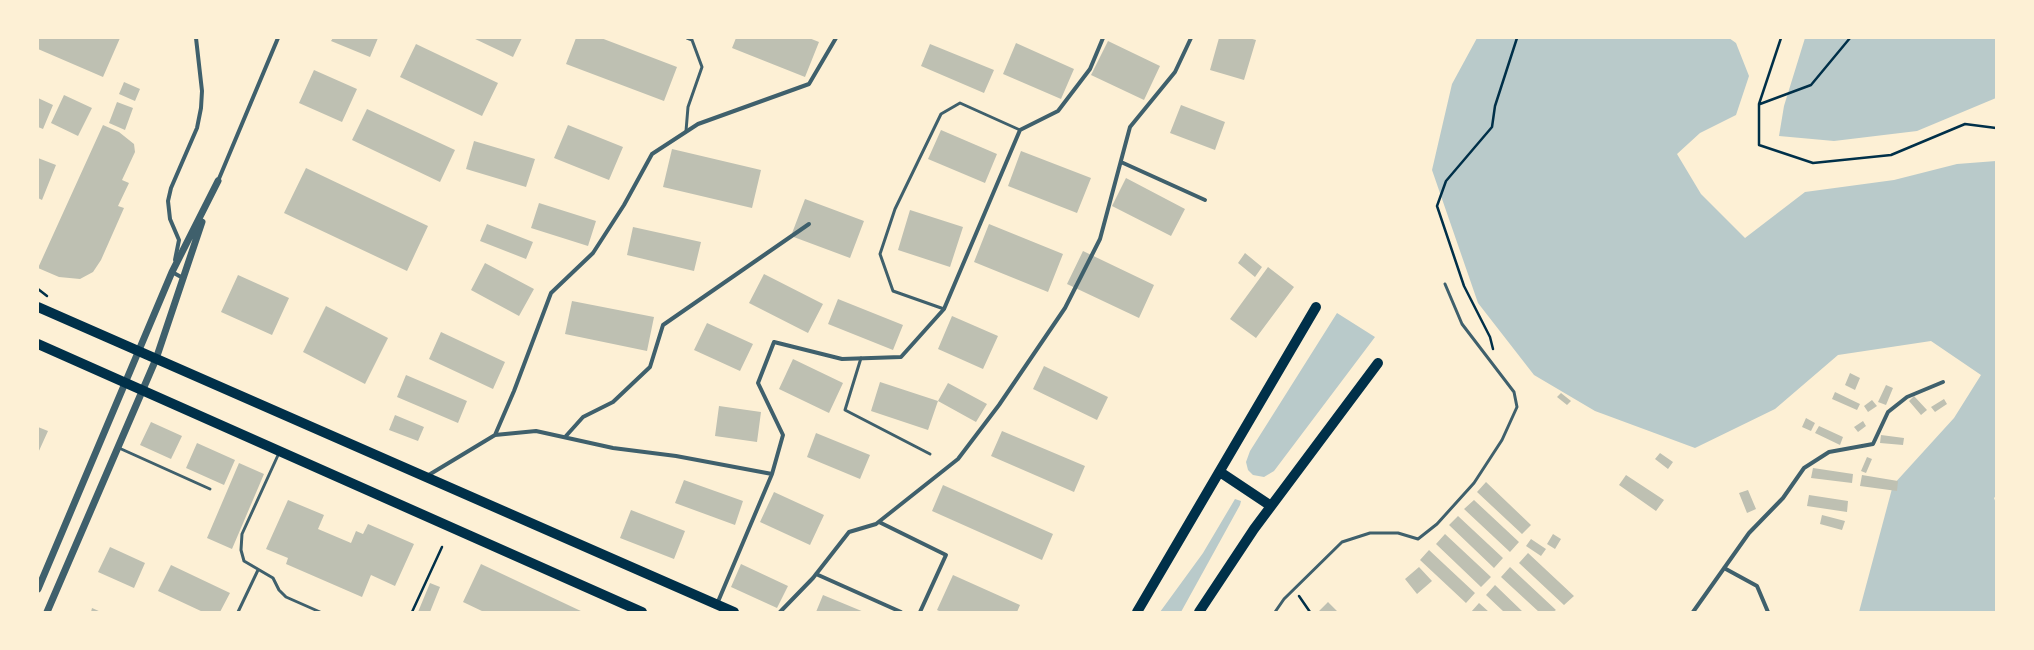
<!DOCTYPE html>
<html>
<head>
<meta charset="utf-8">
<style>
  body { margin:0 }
  #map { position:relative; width:2034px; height:650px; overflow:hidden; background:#fdf0d5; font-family:Rubik,sans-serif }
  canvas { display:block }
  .frame { position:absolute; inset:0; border:39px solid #fdf0d5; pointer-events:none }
</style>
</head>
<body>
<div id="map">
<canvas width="2034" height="650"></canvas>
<div class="frame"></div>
</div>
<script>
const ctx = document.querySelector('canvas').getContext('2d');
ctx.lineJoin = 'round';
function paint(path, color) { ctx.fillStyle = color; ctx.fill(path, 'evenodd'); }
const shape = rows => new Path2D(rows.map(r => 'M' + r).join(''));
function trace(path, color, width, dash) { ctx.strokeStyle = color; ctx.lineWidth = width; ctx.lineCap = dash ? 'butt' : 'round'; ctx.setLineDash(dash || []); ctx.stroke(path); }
paint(shape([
  [1477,38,1729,38,1736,43,1749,76,1736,115,1700,133,1677,154,1701,194,1745,238,1805,192,1894,180,1957,164,1996,161,1996,496,1994,498,1996,503,1996,612,1859,612,1893,485,1954,418,1981,375,1931,341,1838,355,1775,409,1695,448,1595,411,1534,375,1478,303,1432,170,1452,84],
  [1805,38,1996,38,1996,98,1917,131,1834,141,1779,136,1784,106],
  [1337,313,1375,337,1274,471,1264,477,1253,475,1248,470,1246,462,1250,451],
  [1235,499,1241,501,1240,505,1181,612,1160,612,1203,553]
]), '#b9caca');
paint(shape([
  [38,38,120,38,103,77,38,49],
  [333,38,378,38,370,57,331,41],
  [473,38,522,38,513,57],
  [576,38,601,38,677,67,664,101,566,64],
  [736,38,809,38,819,42,805,77,732,48],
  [1219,38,1249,38,1256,40,1244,80,1210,70],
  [1108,41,1160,66,1144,100,1091,75],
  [1016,43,1074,69,1061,99,1003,74],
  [416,44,498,83,482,116,400,77],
  [930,44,994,70,984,93,921,66],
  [314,70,357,89,342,122,299,103],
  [124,82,140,89,135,101,119,94],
  [64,95,92,108,78,136,51,123],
  [38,98,53,105,43,129,38,127],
  [117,102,133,108,125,130,109,123],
  [1181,105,1225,122,1215,150,1170,133],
  [367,109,455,150,440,182,352,140],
  [103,125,119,132,134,144,135,152,122,180,129,183,118,206,124,208,101,260,93,272,80,279,59,277,38,268],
  [568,125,623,147,609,180,554,158],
  [941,130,997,154,985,183,928,159],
  [474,141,535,159,526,187,466,169],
  [672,149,761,170,752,208,663,187],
  [1021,151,1091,178,1077,213,1008,186],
  [38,158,56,165,42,200,38,198],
  [306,168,428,226,407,271,284,213],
  [1126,178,1185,209,1171,236,1112,206],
  [805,199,864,221,850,258,791,236],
  [539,203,596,221,588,246,531,228],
  [910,210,963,227,950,267,898,250],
  [487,224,533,242,526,259,480,241],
  [989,224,1063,254,1048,292,974,262],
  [633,227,701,242,694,271,627,255],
  [1083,251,1154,285,1139,318,1067,284],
  [1245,253,1262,267,1255,277,1238,263],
  [485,263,534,289,519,316,471,290],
  [1268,267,1294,287,1256,338,1230,319],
  [764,274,823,304,808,333,749,303],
  [238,275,289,298,272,335,221,312],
  [838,299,903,325,893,350,828,324],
  [572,301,654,317,647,351,565,334],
  [326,306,388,338,365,384,303,352],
  [952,316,998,336,983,369,938,349],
  [707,323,753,344,740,371,694,350],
  [441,332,505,362,493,389,429,359],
  [793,359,843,383,829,413,779,389],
  [1044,366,1108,397,1097,420,1033,389],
  [1850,373,1860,378,1855,390,1845,385],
  [406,375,467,401,458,423,397,397],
  [880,382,938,401,928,430,871,411],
  [948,383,987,404,976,422,938,401],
  [1886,385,1893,388,1886,405,1878,402],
  [1835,392,1860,404,1857,410,1832,399],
  [1561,393,1571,401,1567,405,1557,397],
  [1914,396,1927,410,1921,415,1909,401],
  [1944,399,1947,404,1935,412,1931,407],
  [1872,400,1877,406,1868,412,1864,406],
  [719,406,761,412,757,442,715,436],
  [395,415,424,427,418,441,389,430],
  [1806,418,1815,423,1811,431,1802,427],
  [1863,421,1866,426,1858,432,1854,427],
  [151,422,182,436,171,459,140,445],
  [1819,426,1843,437,1840,445,1815,433],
  [38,427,48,431,38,453],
  [1002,431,1085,466,1074,492,991,456],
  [816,433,870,455,860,479,807,457],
  [1881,435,1904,438,1903,445,1880,443],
  [197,443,235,460,224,485,186,468],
  [1660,453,1673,462,1668,469,1655,459],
  [1867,457,1872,459,1866,473,1861,471],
  [239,463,264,474,232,549,207,538],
  [1813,468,1853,474,1852,483,1811,478],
  [1626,475,1664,500,1656,511,1619,485],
  [1862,475,1898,481,1897,491,1860,486],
  [684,480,743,501,735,525,675,503],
  [1486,482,1531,525,1522,534,1477,492],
  [943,485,1053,534,1042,560,932,511],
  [1748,490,1756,509,1747,513,1739,493],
  [774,492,824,515,810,545,760,522],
  [1809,495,1848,501,1847,512,1807,506],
  [288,500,324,515,318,529,351,543,356,531,363,534,368,524,414,544,395,586,371,575,362,597,286,564,288,558,266,549],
  [1474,500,1519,542,1510,552,1464,509],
  [631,510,685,531,674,559,620,538],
  [1822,515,1845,521,1842,530,1820,524],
  [1458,516,1503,558,1494,568,1449,525],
  [1445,534,1491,577,1481,587,1436,544],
  [1553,534,1561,539,1555,549,1547,544],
  [1531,539,1546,549,1541,556,1526,546],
  [110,547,145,563,134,588,98,572],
  [1429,550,1475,593,1466,603,1420,560],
  [1528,553,1574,596,1564,605,1519,563],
  [481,564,583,612,484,612,463,602],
  [741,564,788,586,777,608,731,587],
  [171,565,230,593,220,612,203,612,158,591],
  [1419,567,1432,581,1417,594,1405,579],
  [1510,567,1556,610,1553,612,1539,612,1501,577],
  [953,575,1020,605,1017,612,941,612,937,610],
  [430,583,440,587,430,612,418,612],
  [1495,585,1523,612,1504,612,1486,595],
  [823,595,864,612,816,612],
  [1328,602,1338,612,1318,612],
  [1479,603,1489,612,1471,612],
  [92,608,101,612,91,612]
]), '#bec0b2');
trace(shape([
  [1781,38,1759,104,1759,145,1813,163,1891,155,1965,124,1996,128],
  [1760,104,1811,85,1850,38],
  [38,289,47,296],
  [1493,349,1490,337,1464,286,1437,206,1446,181,1492,127,1495,106,1517,38],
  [1299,596,1310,612],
  [412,612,442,547]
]), '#003049', 2.5);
trace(shape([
  [686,131,688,107,702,67,692,40,687,38],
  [944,309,893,291,880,254,895,209,941,114,960,103,1020,130],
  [861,358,845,410,930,454],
  [119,448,210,489],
  [279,453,242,534,241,550,244,561,273,578,279,590,286,597,320,612],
  [238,612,258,570],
  [1275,612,1284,599,1342,542,1370,533,1398,533,1418,539,1437,524,1474,483,1502,440,1517,407,1514,392,1462,324,1445,284]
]), '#3f606c', 3);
trace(shape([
  [1121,162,1205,200],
  [218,181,278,38],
  [175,260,179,240,170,219,168,201,171,188,197,128,201,108,202,91,196,38],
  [172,271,172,272,183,278],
  [495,435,514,391,551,293,593,253,624,205,652,154,698,124,809,84,836,38],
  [566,436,583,417,613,402,650,367,663,325,809,224],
  [427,476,495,435,536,431,613,448,676,456,772,474],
  [879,522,946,555,920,612],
  [1724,568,1757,586,1768,612],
  [816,574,901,612],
  [717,604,772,474,783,435,758,383,774,342,842,359,901,357,944,309,1020,130,1058,111,1090,69,1103,38],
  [780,612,813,578,849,532,876,524,958,459,999,405,1065,308,1100,239,1130,127,1175,72,1191,38],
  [1693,612,1749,533,1783,498,1804,468,1829,452,1873,444,1888,412,1907,397,1943,382]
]), '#3f606c', 4);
trace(shape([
  [38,589,172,272,218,181],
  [47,612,156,359,202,222]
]), '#3f606c', 7);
trace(shape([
  [38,307,734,612],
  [38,344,642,612],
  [1220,472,1271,506],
  [1137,612,1316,307],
  [1199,612,1254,529,1378,363]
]), '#003049', 10);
</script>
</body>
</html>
